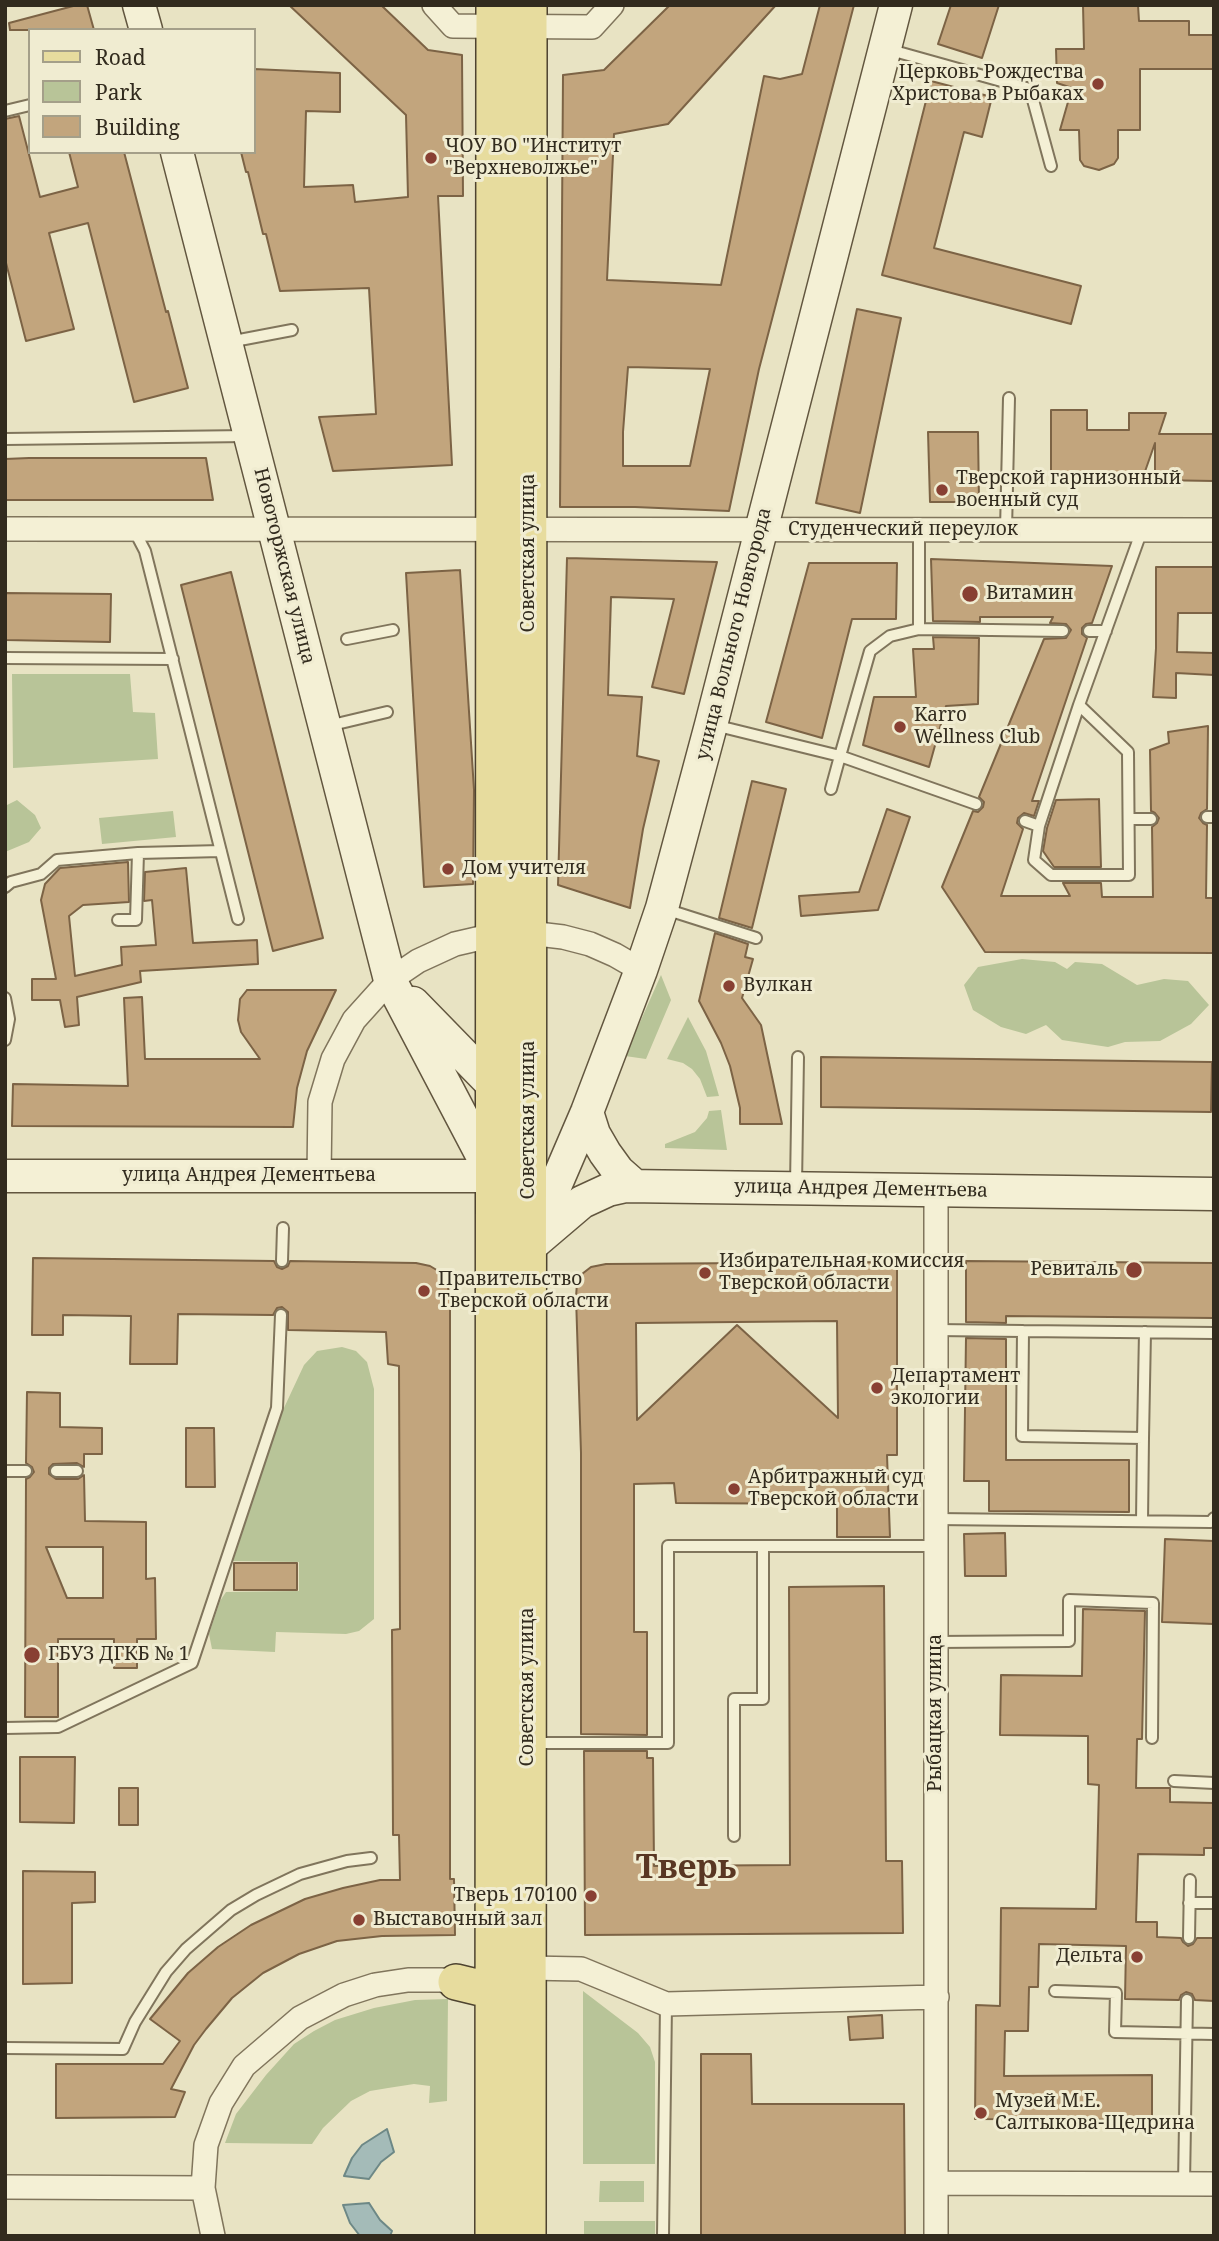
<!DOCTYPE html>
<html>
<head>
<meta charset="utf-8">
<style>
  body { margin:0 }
  #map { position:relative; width:1219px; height:2241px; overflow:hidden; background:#e8e3c3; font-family:"Noto Serif",serif }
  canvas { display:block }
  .frame { position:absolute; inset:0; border:7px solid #322b1e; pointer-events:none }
  .legend { position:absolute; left:28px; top:28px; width:228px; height:126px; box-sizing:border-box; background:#f0ecd1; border:2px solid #a49f89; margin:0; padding:9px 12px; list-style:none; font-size:21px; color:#322b1e }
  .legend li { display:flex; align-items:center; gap:14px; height:35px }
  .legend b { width:35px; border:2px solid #a49f89 }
</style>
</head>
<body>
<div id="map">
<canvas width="1219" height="2241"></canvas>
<div class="frame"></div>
<ul class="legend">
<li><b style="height:9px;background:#e7dc9e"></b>Road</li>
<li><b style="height:19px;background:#b8c498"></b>Park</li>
<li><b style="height:19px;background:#c2a57d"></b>Building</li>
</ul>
</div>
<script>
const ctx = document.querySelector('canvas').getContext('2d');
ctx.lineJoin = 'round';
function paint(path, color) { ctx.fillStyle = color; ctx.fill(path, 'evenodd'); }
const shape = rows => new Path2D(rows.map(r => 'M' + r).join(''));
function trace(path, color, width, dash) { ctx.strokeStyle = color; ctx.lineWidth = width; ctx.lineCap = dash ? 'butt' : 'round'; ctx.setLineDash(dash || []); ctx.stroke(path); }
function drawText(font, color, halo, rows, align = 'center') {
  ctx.font = font + ' "Noto Serif",serif'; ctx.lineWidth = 6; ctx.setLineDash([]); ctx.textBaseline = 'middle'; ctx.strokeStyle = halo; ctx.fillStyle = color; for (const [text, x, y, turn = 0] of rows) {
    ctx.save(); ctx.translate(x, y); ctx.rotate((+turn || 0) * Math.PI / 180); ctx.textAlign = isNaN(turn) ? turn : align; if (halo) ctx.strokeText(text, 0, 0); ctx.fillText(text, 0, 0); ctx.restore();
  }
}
paint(shape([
  [12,674,130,674,133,712,155,713,158,759,13,768],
  [17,800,35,815,41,828,29,842,5,852,5,806],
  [173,811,176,837,102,844,99,818],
  [1022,959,1055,962,1067,969,1075,962,1102,964,1137,985,1164,979,1188,981,1209,1005,1191,1024,1160,1041,1125,1042,1108,1047,1062,1040,1046,1025,1026,1034,1001,1027,973,1010,964,985,978,967],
  [661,975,671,1000,646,1059,625,1056],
  [688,1017,706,1051,719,1096,707,1097,700,1079,692,1069,683,1063,667,1059],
  [721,1110,727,1150,665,1148,665,1144,695,1132,707,1118,709,1111],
  [342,1347,356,1351,367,1362,374,1389,374,1619,359,1631,346,1634,276,1632,275,1652,212,1649,209,1634,220,1601,226,1592,299,1591,299,1562,233,1561,283,1410,304,1365,317,1351],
  [583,1991,638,2033,650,2047,655,2062,655,2164,583,2164],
  [448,1999,447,2101,429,2103,430,2086,414,2084,388,2088,370,2091,351,2101,323,2128,312,2144,225,2143,236,2114,266,2075,294,2044,314,2031,335,2020,374,2008,415,2000],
  [600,2181,644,2181,644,2202,599,2202],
  [584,2221,655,2221,655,2236,584,2236]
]), '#b8c498');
const water = shape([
  [387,2129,394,2152,381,2162,369,2179,344,2176,352,2158,362,2145,387,2129],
  [369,2203,380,2220,392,2231,390,2236,360,2236,350,2223,343,2205,369,2203]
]);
paint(water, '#a4bbb8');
trace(water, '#6d8886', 2);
const building = shape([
  [77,5,87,5,94,30,10,30,9,23,77,5],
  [289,5,381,5,428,50,462,55,463,196,438,196,452,465,333,471,319,417,376,414,369,288,280,291,266,234,263,234,248,172,246,172,241,152,254,152,254,69,340,73,340,112,306,111,304,187,353,185,355,202,408,197,406,115,289,5],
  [670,5,776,5,668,124,614,134,607,280,721,285,764,76,780,79,802,74,820,5,854,5,759,369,729,511,635,507,560,507,563,75,604,70,670,5],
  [628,367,710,369,690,466,623,466,623,432,628,367],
  [951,5,999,5,982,58,938,44,951,5],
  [1083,5,1138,5,1139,21,1189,21,1189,35,1214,35,1214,69,1140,69,1140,130,1118,130,1118,158,1114,164,1099,170,1084,166,1080,160,1079,130,1060,130,1072,88,1057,83,1056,49,1084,49,1083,5],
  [931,81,992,97,982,137,964,132,934,248,1081,286,1071,324,882,275,931,81],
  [19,116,40,197,78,187,69,152,124,152,166,312,168,311,188,388,134,402,88,223,49,233,74,329,26,341,5,259,5,119,19,116],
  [857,309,901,318,860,513,816,503,857,309],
  [1051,410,1087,410,1087,430,1129,430,1129,413,1166,413,1159,434,1214,434,1214,481,1155,480,1155,443,1142,480,1051,479,1051,410],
  [928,432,978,432,979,502,930,502,928,432],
  [29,458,206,458,213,500,5,500,5,459,29,458],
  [567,558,717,562,684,694,652,687,674,599,611,597,608,695,642,697,637,756,659,761,643,829,630,908,558,885,567,558],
  [931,559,1112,566,1092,623,1086,624,1082,628,1082,634,1087,638,1032,801,1039,801,1034,816,1024,813,1018,818,1017,823,1023,829,1001,896,1070,896,1063,883,1101,883,1102,897,1153,897,1152,827,1157,823,1159,818,1155,813,1151,811,1150,750,1169,743,1168,732,1208,726,1207,809,1201,813,1199,818,1203,823,1207,825,1206,898,1214,898,1214,953,985,952,942,887,973,811,978,812,983,807,984,802,979,797,1044,639,1066,638,1071,630,1066,624,1050,623,1053,617,980,617,980,622,933,621,931,559],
  [809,563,897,563,896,619,852,619,822,738,766,722,809,563],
  [1156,567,1214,567,1214,613,1178,613,1177,652,1214,653,1214,675,1176,673,1176,698,1153,697,1156,648,1156,567],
  [460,570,474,790,473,884,424,887,406,573,460,570],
  [231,572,323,938,273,951,181,585,231,572],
  [5,593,111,594,110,642,5,640,5,593],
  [933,637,979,638,978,704,946,706,929,767,863,745,874,697,916,697,913,649,934,649,933,637],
  [752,781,786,789,752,928,719,918,752,781],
  [1099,799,1101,867,1054,867,1043,851,1047,828,1056,800,1099,799],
  [887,809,910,817,878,910,801,916,799,896,859,892,887,809],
  [128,862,129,902,83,905,69,916,75,976,122,965,121,947,156,945,152,900,144,901,145,872,186,868,193,943,257,940,258,964,140,971,141,982,77,997,79,1025,65,1027,60,1000,32,1000,32,979,56,979,41,900,45,884,60,868,128,862],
  [715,933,748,944,745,957,753,959,742,998,761,1025,782,1124,740,1124,740,1108,730,1066,721,1043,699,1001,715,933],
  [247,990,336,990,307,1051,297,1088,293,1127,12,1126,13,1084,128,1086,124,998,142,997,145,1059,260,1059,241,1032,238,1020,240,999,247,990],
  [821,1057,1212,1062,1211,1112,821,1107,821,1057],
  [33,1258,274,1261,277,1267,282,1269,288,1266,290,1261,416,1263,430,1266,440,1272,447,1283,450,1297,450,1879,454,1879,455,1935,382,1936,337,1941,299,1954,263,1973,232,1998,206,2029,194,2045,171,2089,185,2092,175,2117,56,2118,56,2064,163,2064,180,2041,150,2019,188,1973,218,1947,251,1925,305,1899,343,1888,380,1880,400,1880,399,1835,393,1835,392,1630,400,1629,399,1366,388,1364,386,1332,288,1330,288,1312,282,1307,277,1308,273,1315,178,1314,177,1364,130,1364,131,1316,63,1315,63,1335,32,1335,33,1258],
  [966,1261,1214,1263,1214,1318,1006,1316,1006,1323,966,1322,966,1261],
  [897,1262,897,1455,887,1455,890,1537,837,1537,837,1504,676,1503,674,1483,634,1484,634,1632,647,1632,647,1735,581,1734,581,1453,576,1297,577,1283,582,1274,591,1267,606,1264,897,1262],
  [837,1321,838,1418,737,1325,637,1420,636,1323,837,1321],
  [966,1338,1006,1339,1006,1460,1129,1460,1129,1512,989,1511,989,1481,964,1481,966,1338],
  [27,1392,60,1393,60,1427,102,1428,102,1454,84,1454,84,1467,77,1463,53,1464,49,1468,49,1474,56,1479,78,1479,84,1475,85,1521,146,1522,146,1579,155,1578,156,1639,137,1639,137,1668,114,1668,114,1639,58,1639,58,1717,25,1717,26,1479,30,1477,34,1472,32,1467,26,1463,27,1392],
  [46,1547,103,1547,103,1598,67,1598,46,1547],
  [186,1428,214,1428,215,1487,186,1487,186,1428],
  [1005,1533,1006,1576,965,1576,964,1534,1005,1533],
  [1165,1539,1214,1541,1214,1624,1162,1622,1165,1539],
  [234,1563,297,1563,297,1590,234,1590,234,1563],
  [884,1586,886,1861,902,1861,903,1933,585,1935,584,1751,647,1751,647,1758,653,1758,654,1866,790,1865,789,1587,884,1586],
  [1083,1609,1145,1611,1142,1739,1137,1739,1136,1788,1170,1788,1170,1802,1214,1803,1214,1848,1204,1848,1204,1855,1138,1854,1136,1922,1157,1922,1157,1937,1181,1938,1183,1942,1188,1946,1193,1944,1197,1938,1214,1938,1214,2001,1195,2000,1192,1994,1186,1992,1181,1995,1179,2000,1125,1999,1126,1946,1039,1944,1038,1987,1029,1987,1028,2031,1005,2031,1004,2076,1152,2075,1152,2120,975,2119,976,2005,1000,2006,1001,1908,1096,1909,1099,1785,1088,1784,1088,1736,1000,1735,1001,1675,1082,1676,1083,1609],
  [20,1757,75,1757,74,1823,20,1822,20,1757],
  [119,1788,138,1788,138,1825,119,1825,119,1788],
  [23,1871,95,1872,95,1902,72,1903,72,1983,23,1984,23,1871],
  [882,2015,883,2038,850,2040,848,2017,882,2015],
  [701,2054,751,2054,752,2104,904,2104,905,2236,701,2236,701,2054]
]);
paint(building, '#c2a57d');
trace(building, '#7c6345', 2);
const lane = shape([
  [887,49,1030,89,1051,166],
  [5,111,30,105],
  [229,342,292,330],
  [5,439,248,436],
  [134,530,145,551,238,919],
  [1006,530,1009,398],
  [919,629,1063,631],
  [1089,631,1106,631],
  [347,639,393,630],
  [5,658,173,659],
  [1079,705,1142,530],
  [714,725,840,756,870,651,890,636,919,629,919,530],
  [328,726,387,712],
  [831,789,840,756,976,804],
  [1207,817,1214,817],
  [1129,819,1151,819],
  [1025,821,1039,826,1034,860,1051,875,1129,875,1128,752,1079,705,1039,826],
  [138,853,221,851],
  [5,887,11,882,41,874,57,860,138,853,136,920,118,920],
  [665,909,756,938],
  [5,998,9,1019,5,1040],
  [796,1185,798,1057],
  [282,1261,283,1228],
  [936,1330,1023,1331,1022,1436,1143,1438,1142,1521],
  [1023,1331,1214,1333],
  [1143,1438,1145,1332],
  [5,1471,26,1471],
  [56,1471,77,1471],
  [936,1519,1211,1522,1214,1518],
  [936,1642,1069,1641,1069,1600,1153,1603,1152,1738],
  [5,1728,58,1727,192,1663,277,1408,281,1315],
  [534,1743,668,1743,668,1546,936,1546],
  [1174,1781,1214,1783],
  [734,1836,734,1699,763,1699,763,1546],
  [1189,1903,1214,1903],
  [1189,1938,1190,1880],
  [1055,1991,1116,1993,1115,2032,1214,2034],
  [5,2048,123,2049,135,2022,166,1972,186,1949,231,1910,256,1895,300,1874,347,1861,371,1858],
  [1184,2184,1187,2000],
  [663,2236,666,2004]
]);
const street = shape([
  [434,5,453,26,592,27,612,5],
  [5,529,1214,530],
  [529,933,563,937,590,944,615,955,641,970],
  [319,1176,320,1102,333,1059,354,1020,390,980,418,961,455,944,494,935],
  [936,1190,936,2236],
  [528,1968,581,1969,666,2004,937,1997],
  [936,2183,1214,2184],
  [5,2187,203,2188],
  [213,2236,203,2188,206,2145,221,2103,244,2066,300,2018,344,1995,375,1985,408,1980,441,1980,456,1982]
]);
const secondary = shape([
  [139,5,146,30],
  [413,1003,493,1085,502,1098],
  [587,1112,594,1134,605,1153,618,1171,635,1186],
  [5,1176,493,1176,390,980,177,152],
  [535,1242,582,1202,608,1190,626,1186,1214,1194],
  [529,1247,587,1112,641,970,662,908,711,725,896,5]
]);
const primary = shape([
  [456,1982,493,1991,505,2008],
  [493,2236,494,5],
  [528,2236,529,5]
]);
trace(lane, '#80755c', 14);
trace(street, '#80755c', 26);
trace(secondary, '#62563f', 35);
trace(primary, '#4e4330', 38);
trace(lane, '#f4f0d5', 10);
trace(street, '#f4f0d5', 23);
trace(secondary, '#f4f0d5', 32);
trace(primary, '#e7dc9e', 35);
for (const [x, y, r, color] of [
  [1098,84,7,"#884033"],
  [431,158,7,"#884033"],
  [942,490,7,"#884033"],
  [970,594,9,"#884033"],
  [900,727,7,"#884033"],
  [448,869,7,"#884033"],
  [729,986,7,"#884033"],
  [1134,1270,9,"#884033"],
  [705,1273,7,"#884033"],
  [424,1291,7,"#884033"],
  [877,1388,7,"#884033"],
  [734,1489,7,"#884033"],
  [32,1655,9,"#884033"],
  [591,1896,7,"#884033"],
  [359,1920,7,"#884033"],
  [1137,1957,7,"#884033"],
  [981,2113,7,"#884033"]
]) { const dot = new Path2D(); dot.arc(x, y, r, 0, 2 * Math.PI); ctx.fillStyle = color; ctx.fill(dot); trace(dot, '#f0ecd1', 2.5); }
drawText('19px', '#322b1e', '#f0ecd1', [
  ["Церковь Рождества",1084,73,"right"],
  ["Христова в Рыбаках",1084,95,"right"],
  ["ЧОУ ВО \"Институт",445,147],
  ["\"Верхневолжье\"",445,169],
  ["Тверской гарнизонный",956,479],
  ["военный суд",956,501],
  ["Витамин",986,594],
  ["Karro",914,716],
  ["Wellness Club",914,738],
  ["Дом учителя",462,869],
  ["Вулкан",743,986],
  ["Избирательная комиcсия",719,1262],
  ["Тверской области",719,1284],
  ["Ревиталь",1118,1270,"right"],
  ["Правительство",438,1280],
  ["Тверской области",438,1302],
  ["Департамент",891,1377],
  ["экологии",891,1399],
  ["Арбитражный суд",748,1478],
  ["Тверской области",748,1500],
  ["ГБУЗ ДГКБ № 1",48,1655],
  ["Тверь 170100",577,1896,"right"],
  ["Выставочный зал",373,1920],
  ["Дельта",1123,1957,"right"],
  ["Музей М.Е.",995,2102],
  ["Салтыкова-Щедрина",995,2124]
], 'left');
drawText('19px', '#322b1e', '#f0ecd1', [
  ["Студенческий переулок",903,530],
  ["Советская улица",529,553,-90],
  ["Новоторжская улица",284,566,76],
  ["улица Вольного Новгорода",734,634,-76],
  ["Советская улица",529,1120,-90],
  ["улица Андрея Дементьева",249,1176],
  ["улица Андрея Дементьева",861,1189,1],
  ["Советская улица",528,1687,-90],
  ["Рыбацкая улица",936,1713,-90]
]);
drawText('bold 33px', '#593723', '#f0ecd1', [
  ["Тверь",686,1869]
]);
</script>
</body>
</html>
